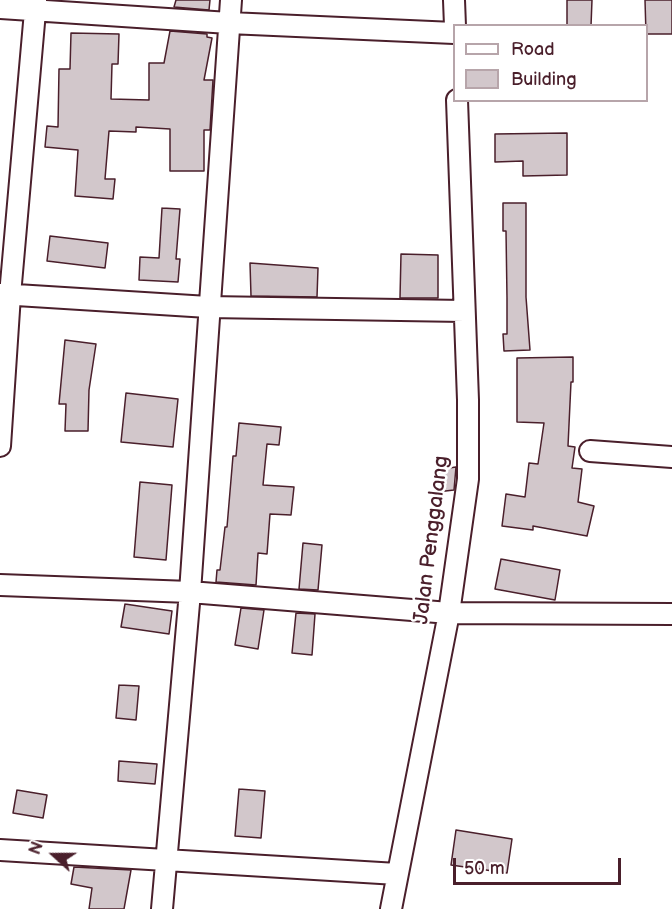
<!DOCTYPE html>
<html>
<head>
<meta charset="utf-8">
<style>
  body { margin:0 }
  #map { position:relative; width:672px; height:909px; overflow:hidden; background:#fff; font-family:"Balsamiq Sans",sans-serif }
  canvas { display:block }
  .legend { position:absolute; left:453px; top:24px; width:195px; height:78px; box-sizing:border-box; background:#fff; border:2px solid #b7a5aa; margin:0; padding:8px 10px; list-style:none; font-size:18px; color:#4a1f2b }
  .legend li { display:flex; align-items:center; gap:12px; height:30px }
  .legend b { width:30px; border:2px solid #b7a5aa }
  .north { position:absolute; left:24px; top:825px; width:60px; height:60px; -webkit-text-stroke:4px #fff; paint-order:stroke; rotate:291deg; font-size:16px; font-weight:700; line-height:24px; text-align:center; color:#4a1f2b }
  .north::after { content:''; display:block; margin:auto; width:21px; height:27px; background:#4a1f2b; clip-path:polygon(50% 0,100% 100%,50% 72%,0 100%) }
  .scale { position:absolute; left:453px; top:858px; width:168px; height:27px; box-sizing:border-box; border:3px solid #4a1f2b; border-top:0; padding-left:8px; font-size:18px; line-height:21px; white-space:nowrap; color:#4a1f2b; -webkit-text-stroke:4px #fff; paint-order:stroke }
</style>
</head>
<body>
<div id="map">
<canvas width="672" height="909"></canvas>
<ul class="legend">
<li><b style="height:8px;background:#fff"></b>Road</li>
<li><b style="height:16px;background:#d2c7cb"></b>Building</li>
</ul>
<div class="north">N</div>
<div class="scale">50 m</div>
</div>
<script>
const ctx = document.querySelector('canvas').getContext('2d');
ctx.lineJoin = 'round';
function paint(path, color) { ctx.fillStyle = color; ctx.fill(path, 'evenodd'); }
const shape = rows => new Path2D(rows.map(r => 'M' + r).join(''));
function trace(path, color, width, dash) { ctx.strokeStyle = color; ctx.lineWidth = width; ctx.lineCap = dash ? 'butt' : 'round'; ctx.setLineDash(dash || []); ctx.stroke(path); }
function drawText(font, color, halo, rows, align = 'center') {
  ctx.font = font + ' "Balsamiq Sans",sans-serif'; ctx.lineWidth = 5; ctx.setLineDash([]); ctx.textBaseline = 'middle'; ctx.strokeStyle = halo; ctx.fillStyle = color; for (const [text, x, y, turn = 0] of rows) {
    ctx.save(); ctx.translate(x, y); ctx.rotate((+turn || 0) * Math.PI / 180); ctx.textAlign = isNaN(turn) ? turn : align; if (halo) ctx.strokeText(text, 0, 0); ctx.fillText(text, 0, 0); ctx.restore();
  }
}
const building = shape([
  [176,0,210,0,209,10,174,7,176,0],
  [567,0,592,0,591,26,567,26,567,0],
  [645,0,672,0,672,34,646,34,645,0],
  [170,31,207,34,207,37,212,38,204,80,213,80,210,130,204,130,204,171,170,171,170,129,136,127,136,132,109,131,105,179,115,179,113,199,75,196,78,150,45,147,47,126,58,127,59,69,70,69,71,33,119,34,118,64,112,64,111,99,149,100,149,63,164,63,170,31],
  [567,133,567,175,523,176,523,161,495,162,495,134,567,133],
  [503,203,526,203,526,297,530,350,504,351,503,334,507,334,507,298,506,231,503,231,503,203],
  [162,208,180,209,176,259,180,259,178,282,139,280,140,257,159,258,162,208],
  [50,236,108,243,105,268,47,261,50,236],
  [401,254,438,255,438,298,400,298,401,254],
  [250,263,318,268,317,297,251,296,250,263],
  [65,340,96,344,89,390,88,431,65,431,66,404,59,404,65,340],
  [573,357,573,382,571,382,568,446,575,447,572,468,582,469,578,502,594,506,587,536,533,526,533,530,502,526,506,494,525,497,529,463,538,464,544,423,517,422,517,358,573,357],
  [126,393,178,399,173,447,121,442,126,393],
  [239,423,281,427,279,445,267,444,263,485,294,487,291,515,270,514,267,554,258,553,256,585,216,582,217,570,220,570,225,527,227,527,233,456,236,456,239,423],
  [456,467,454,490,437,492,434,470,456,467],
  [140,482,172,485,166,560,134,557,140,482],
  [303,543,322,545,318,590,299,589,303,543],
  [501,559,560,570,555,600,495,589,501,559],
  [125,604,172,611,169,634,121,627,125,604],
  [241,608,264,610,258,649,235,645,241,608],
  [296,613,315,614,312,655,292,653,296,613],
  [119,685,139,686,136,720,116,718,119,685],
  [119,761,157,764,155,784,118,781,119,761],
  [239,789,265,791,261,838,235,836,239,789],
  [17,790,47,795,43,818,13,813,17,790],
  [456,830,512,839,507,873,451,865,456,830],
  [74,867,131,870,124,909,89,909,92,888,71,884,74,867]
]);
paint(building, '#d2c7cb');
trace(building, '#4a1f2b', 1.5);
const street = shape([
  [454,0,455,26],
  [0,8,229,23,454,33],
  [0,294,208,307,464,311],
  [0,446,10,295,36,0],
  [590,451,672,457],
  [0,585,190,592,449,613,672,614],
  [0,850,397,874],
  [162,909,190,592,231,0],
  [391,909,449,613,468,479,468,400,457,100]
]);
trace(street, '#4a1f2b', 24);
trace(street, '#fff', 20);
drawText('21px', '#4a1f2b', '#fff', [
  ["Jalan Penggalang",432,540,-83]
]);
</script>
</body>
</html>
